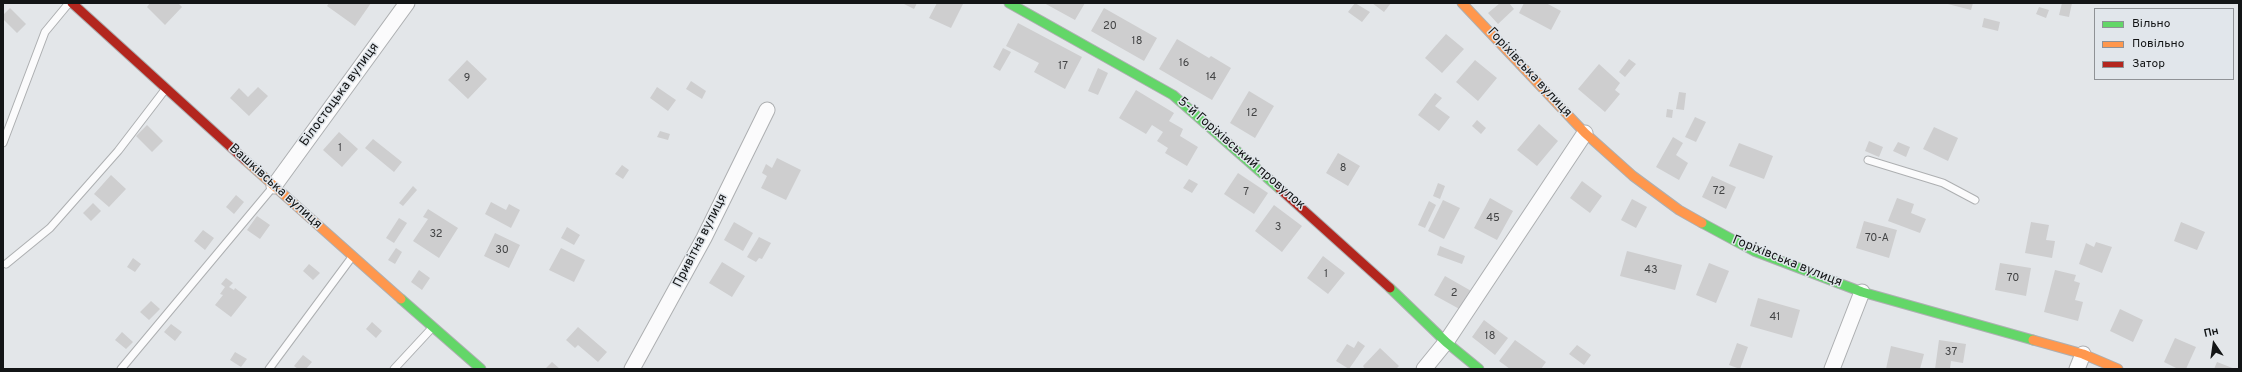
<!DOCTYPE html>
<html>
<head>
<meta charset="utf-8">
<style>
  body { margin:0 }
  #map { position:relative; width:2242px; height:372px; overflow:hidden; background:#e3e6e9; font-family:Overpass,sans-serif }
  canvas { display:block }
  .frame { position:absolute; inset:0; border:4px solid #131516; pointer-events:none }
  .legend { position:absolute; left:2094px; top:8px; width:140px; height:72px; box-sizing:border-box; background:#e1e6eb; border:1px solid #8f9296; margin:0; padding:5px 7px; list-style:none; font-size:12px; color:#131516 }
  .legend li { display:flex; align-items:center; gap:8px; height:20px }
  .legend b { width:20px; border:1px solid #8f9296 }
  .north { position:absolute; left:2194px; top:324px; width:40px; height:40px; -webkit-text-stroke:3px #e1e6eb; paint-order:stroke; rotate:347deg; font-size:11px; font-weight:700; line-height:16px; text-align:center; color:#131516 }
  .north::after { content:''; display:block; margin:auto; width:14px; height:18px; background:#131516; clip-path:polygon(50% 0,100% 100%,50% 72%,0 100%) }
</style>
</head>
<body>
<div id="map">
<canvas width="2242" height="372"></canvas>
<div class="frame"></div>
<ul class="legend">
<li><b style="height:5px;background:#63d668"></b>Вільно</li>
<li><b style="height:5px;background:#ff974d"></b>Повільно</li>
<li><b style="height:5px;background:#b3261e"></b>Затор</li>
</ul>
<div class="north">Пн</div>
</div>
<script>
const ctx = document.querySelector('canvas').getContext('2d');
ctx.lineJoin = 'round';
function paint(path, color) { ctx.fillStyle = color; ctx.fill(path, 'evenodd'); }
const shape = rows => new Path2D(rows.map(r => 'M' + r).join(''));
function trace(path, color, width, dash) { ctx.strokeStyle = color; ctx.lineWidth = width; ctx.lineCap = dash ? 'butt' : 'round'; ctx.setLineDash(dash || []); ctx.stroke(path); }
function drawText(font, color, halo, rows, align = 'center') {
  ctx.font = font + ' Overpass,sans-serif'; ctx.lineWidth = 3; ctx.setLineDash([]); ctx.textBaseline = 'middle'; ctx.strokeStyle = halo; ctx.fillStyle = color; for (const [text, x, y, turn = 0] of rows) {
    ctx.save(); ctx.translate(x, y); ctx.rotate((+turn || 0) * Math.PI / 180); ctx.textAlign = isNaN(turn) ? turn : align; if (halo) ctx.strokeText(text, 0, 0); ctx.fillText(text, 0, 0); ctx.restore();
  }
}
paint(shape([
  [150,3,178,3,182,7,165,25,147,7],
  [329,3,371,3,355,26,327,6],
  [902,3,917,3,914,9],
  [937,3,963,4,951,28,929,18],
  [1044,3,1085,3,1075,20],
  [1355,3,1370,12,1362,22,1348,12],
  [1372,3,1391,3,1384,12],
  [1500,3,1509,3,1514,9,1498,24,1488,13],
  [1524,3,1546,3,1561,11,1551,30,1519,13],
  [1944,3,1973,3,1971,10],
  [2062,3,2072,3,2069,17,2059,15],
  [2039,7,2049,10,2046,18,2036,14],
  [10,8,26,24,17,33,3,19,3,15],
  [1104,8,1157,38,1144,61,1091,31],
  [1984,18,2000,22,1998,31,1982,27],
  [1018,23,1082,57,1065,89,1034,72,1039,63,1006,46],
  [1446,34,1464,49,1442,73,1425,58],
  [1177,39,1209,58,1211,56,1231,68,1212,100,1159,69],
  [1003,48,1011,52,1000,71,993,67],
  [1629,59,1636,64,1625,77,1619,72],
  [467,60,487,79,468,99,448,80],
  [1475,60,1497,78,1478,101,1456,82],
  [1599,64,1620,83,1615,90,1620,94,1605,112,1578,89],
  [1098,68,1108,73,1098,95,1088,91],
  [691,81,706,91,702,99,686,89],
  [258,87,268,96,249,116,230,98,239,88,248,97],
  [657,87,676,100,668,111,650,98],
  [1136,90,1174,113,1169,121,1183,129,1180,136,1198,147,1187,166,1165,153,1168,148,1157,141,1163,132,1152,125,1146,134,1119,118],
  [1249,91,1274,106,1255,138,1230,123],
  [1679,92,1686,93,1684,110,1676,109],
  [1435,93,1442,98,1435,106,1450,117,1439,131,1418,115],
  [1667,109,1673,110,1672,118,1666,117],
  [1695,117,1706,122,1696,142,1685,137],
  [1477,120,1486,128,1481,134,1472,126],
  [1539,124,1558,141,1537,166,1517,150],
  [147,125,163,141,152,152,136,136],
  [1934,127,1958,138,1948,161,1923,149],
  [660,131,670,134,668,140,657,137],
  [339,132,358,149,342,167,323,150],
  [1673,137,1683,143,1676,155,1688,163,1679,180,1656,167],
  [373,139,402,162,394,172,365,148],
  [1869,141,1883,147,1879,157,1865,151],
  [1898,142,1910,147,1906,157,1893,151],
  [1739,143,1773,156,1764,179,1729,166],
  [1338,153,1360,166,1348,186,1326,173],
  [777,158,801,170,786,200,761,188,767,176,762,173,766,164,772,168],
  [622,165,629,170,623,179,615,174],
  [1238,173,1268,193,1254,214,1224,194],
  [111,175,126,189,109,207,94,194],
  [1712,176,1736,187,1726,209,1702,197],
  [1189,179,1198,184,1192,193,1183,188],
  [1582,181,1602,196,1590,213,1570,198],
  [1438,183,1445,186,1440,199,1433,196],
  [413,186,417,190,403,206,399,203],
  [236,195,244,202,234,214,226,207],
  [1490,198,1513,211,1497,240,1474,228],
  [1897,198,1914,204,1911,213,1926,219,1920,233,1888,221],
  [1632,199,1647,207,1636,228,1621,220],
  [1443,200,1460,208,1444,239,1428,231],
  [1429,201,1436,205,1425,228,1418,225],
  [491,202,506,210,509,204,520,210,511,228,485,214],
  [93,203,101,211,91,221,83,213],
  [1274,205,1302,226,1282,252,1255,231],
  [428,209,458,228,439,258,413,241,428,219,423,217],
  [257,216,270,225,260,239,247,230],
  [399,218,407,223,394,243,386,238],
  [1864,221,1897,230,1889,258,1856,248],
  [734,222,753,233,743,251,724,240],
  [2031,222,2049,225,2046,240,2055,241,2052,258,2025,253],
  [2181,222,2205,232,2197,250,2174,241],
  [567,227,580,235,574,245,561,238],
  [203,230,214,238,205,250,194,241],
  [495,233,520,245,509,268,484,256],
  [759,237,771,243,762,259,759,258,756,262,747,257],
  [2096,242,2112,247,2102,273,2079,264,2086,243,2094,247],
  [1440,246,1465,256,1462,264,1437,255],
  [396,248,402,252,395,264,388,260],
  [561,248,585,260,574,282,549,270],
  [1627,251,1682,265,1675,290,1620,276],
  [1323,256,1345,273,1328,294,1307,278],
  [133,258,141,264,135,272,127,267],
  [722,262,745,276,732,297,709,283],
  [1709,263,1729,271,1716,303,1696,295],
  [2000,263,2031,268,2026,296,1995,290],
  [309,264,320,273,313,280,303,271],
  [419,270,430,278,422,290,411,282],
  [2055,270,2076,275,2074,281,2080,283,2075,300,2083,302,2078,321,2044,312],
  [1445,276,1473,292,1463,311,1434,295],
  [226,278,233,283,229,287,234,290,235,288,247,297,231,317,215,305,223,295,220,294,225,287,221,284],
  [1758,298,1800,310,1792,338,1750,326],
  [151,301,160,309,149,320,140,312],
  [2120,309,2143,320,2133,342,2110,331],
  [1484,320,1508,338,1495,355,1472,337],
  [372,322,382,331,376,338,366,329],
  [171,324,182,332,175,341,164,332],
  [578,327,607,352,598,362,578,345,575,348,566,340],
  [122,332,133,342,126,349,115,340],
  [2175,338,2196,347,2186,369,2178,369,2164,362],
  [1515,340,1546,362,1541,369,1510,369,1499,361],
  [1939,340,1966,344,1963,363,1951,361,1950,369,1935,369],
  [1358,341,1365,346,1349,369,1336,361,1347,344,1354,348],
  [1737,343,1748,347,1740,369,1729,365],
  [1577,345,1591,355,1584,365,1569,354],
  [1891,346,1924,354,1920,369,1886,369],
  [1380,348,1399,366,1396,369,1365,369,1363,366],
  [235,352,247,359,241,367,230,360],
  [303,355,312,362,306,369,298,369,294,366],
  [552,362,560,369,545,369],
  [2217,362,2235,369,2214,369]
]), '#cececf');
const lane = shape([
  [3,143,45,32,69,3],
  [1868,160,1943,183,1975,200],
  [6,264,50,228,118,151,164,91],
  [121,369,273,187],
  [269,369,352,257],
  [394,369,432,328]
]);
const street = shape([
  [274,186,407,3],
  [632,369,704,238,767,110],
  [1424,369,1446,342,1585,133],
  [1832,369,1862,292],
  [2077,369,2083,354]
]);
const fast = shape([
  [1009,3,1173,95,1280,189],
  [1702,223,1754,251,1862,292,2033,340],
  [1390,288,1446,342,1479,369],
  [401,299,481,369]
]);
const slow = shape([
  [1462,3,1585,133,1633,176,1679,210,1702,223],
  [245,160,401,299],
  [2033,340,2083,354,2118,369]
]);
const jam = shape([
  [72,3,245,160],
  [1280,189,1390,288]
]);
trace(lane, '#adafb1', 9);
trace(street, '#adafb1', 17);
trace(fast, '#adafb1', 11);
trace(slow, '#adafb1', 11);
trace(jam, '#adafb1', 11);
trace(lane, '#fbfbfc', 7);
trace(street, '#fbfbfc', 15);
trace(fast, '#63d668', 9);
trace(slow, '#ff974d', 9);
trace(jam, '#b3261e', 9);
drawText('11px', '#434445', null, [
  ["20",1110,27],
  ["18",1137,42],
  ["16",1184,64],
  ["17",1063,67],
  ["14",1211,78],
  ["9",467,79],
  ["12",1252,114],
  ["1",340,149],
  ["8",1343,169],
  ["72",1719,192],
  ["7",1246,193],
  ["45",1493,219],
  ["3",1278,228],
  ["32",436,235],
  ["70-А",1877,239],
  ["30",502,251],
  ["43",1651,271],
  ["1",1326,275],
  ["70",2013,279],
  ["2",1454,294],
  ["41",1775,318],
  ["18",1490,337],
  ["37",1951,353]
]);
drawText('13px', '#131516', '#e1e6eb', [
  ["Горіхівська вулиця",1529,73,47],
  ["Білостоцька вулиця",340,95,-54],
  ["5-й Горіхівський провулок",1241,154,41],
  ["Вашківська вулиця",275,187,42],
  ["Привітна вулиця",701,241,-63],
  ["Горіхівська вулиця",1787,262,22]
]);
</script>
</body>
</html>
